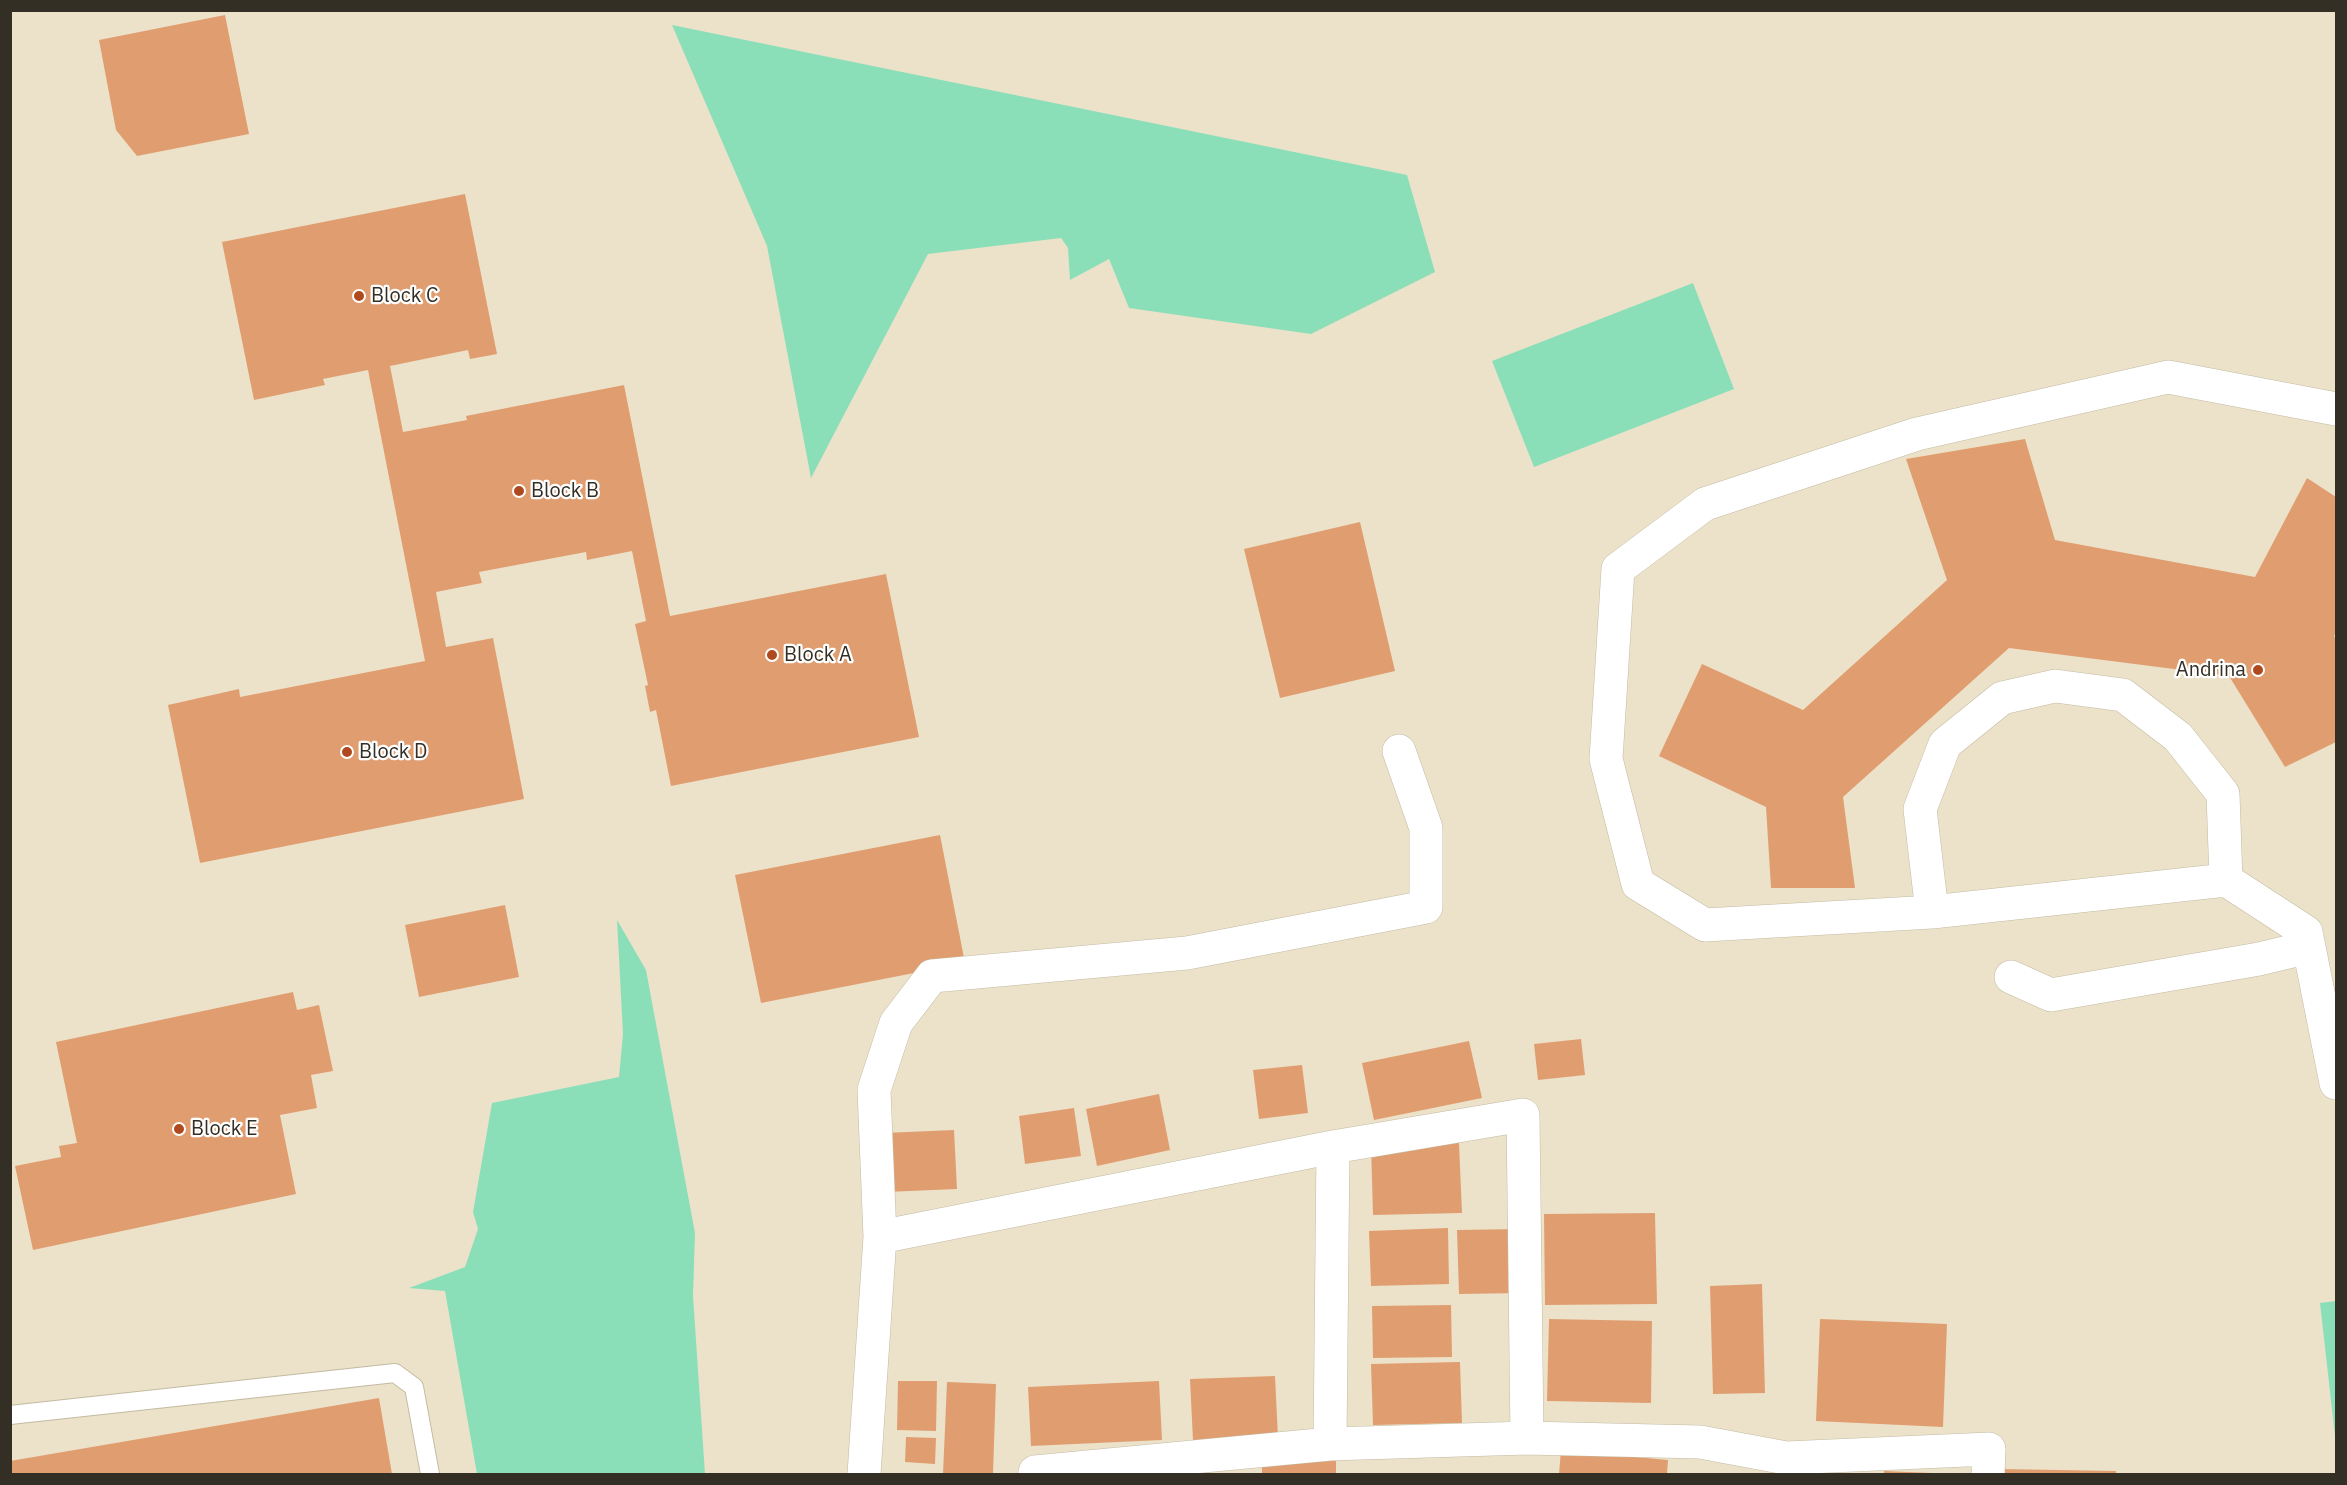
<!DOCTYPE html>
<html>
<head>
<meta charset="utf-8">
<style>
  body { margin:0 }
  #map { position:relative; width:2347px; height:1485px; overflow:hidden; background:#ece2ca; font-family:"IBM Plex Sans",sans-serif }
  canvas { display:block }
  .frame { position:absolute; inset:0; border:12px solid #332f25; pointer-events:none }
</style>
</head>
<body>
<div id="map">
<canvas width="2347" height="1485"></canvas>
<div class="frame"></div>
</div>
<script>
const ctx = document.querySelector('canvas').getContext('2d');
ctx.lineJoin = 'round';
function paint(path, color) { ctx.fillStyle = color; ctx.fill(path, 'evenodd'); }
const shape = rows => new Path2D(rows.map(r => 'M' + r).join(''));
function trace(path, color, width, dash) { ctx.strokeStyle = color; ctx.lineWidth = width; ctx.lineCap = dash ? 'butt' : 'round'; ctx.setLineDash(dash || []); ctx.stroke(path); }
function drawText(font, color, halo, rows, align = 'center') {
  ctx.font = font + ' "IBM Plex Sans",sans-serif'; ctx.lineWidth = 4.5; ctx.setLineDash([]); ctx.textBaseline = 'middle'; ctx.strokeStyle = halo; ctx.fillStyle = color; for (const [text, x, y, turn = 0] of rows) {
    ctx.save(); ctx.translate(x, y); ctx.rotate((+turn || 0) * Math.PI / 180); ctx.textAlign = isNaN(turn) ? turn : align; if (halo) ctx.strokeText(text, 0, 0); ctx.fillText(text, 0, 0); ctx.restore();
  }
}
paint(shape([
  [672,25,1407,175,1435,272,1311,334,1129,308,1109,259,1070,280,1068,248,1061,238,928,254,811,478,767,246],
  [1693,283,1734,389,1534,467,1492,361],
  [617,920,646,970,695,1233,693,1296,705,1474,477,1474,445,1291,409,1288,465,1267,478,1229,473,1212,492,1103,619,1077,623,1034],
  [2336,1301,2336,1445,2320,1303]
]), '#8bdfb8');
paint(shape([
  [225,15,249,134,137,156,116,130,99,40],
  [465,194,497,354,470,359,468,350,390,366,403,432,467,420,466,416,624,385,670,616,886,574,919,737,671,786,656,710,650,712,645,686,648,685,635,624,646,621,632,551,587,560,586,552,479,572,482,583,436,592,446,647,493,638,524,799,200,863,168,705,239,689,240,697,425,661,368,370,323,379,325,385,254,400,222,242],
  [2025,439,2055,540,2255,577,2307,478,2336,497,2336,632,2334,636,2336,639,2336,742,2285,767,2229,676,2009,648,1843,797,1855,888,1771,888,1766,807,1659,756,1702,664,1803,710,1947,580,1906,459],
  [1360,522,1395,671,1280,698,1244,549],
  [940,835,965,963,761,1003,735,875],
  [505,905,519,977,419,997,405,925],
  [293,992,297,1010,319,1005,333,1071,311,1075,317,1108,280,1115,296,1194,33,1250,15,1166,61,1157,59,1146,77,1143,56,1042],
  [1581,1039,1585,1075,1538,1080,1534,1044],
  [1469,1041,1482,1098,1374,1120,1362,1063],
  [1302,1065,1308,1113,1259,1119,1253,1070],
  [1159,1094,1170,1150,1097,1166,1086,1109],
  [1074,1108,1081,1156,1025,1164,1019,1116],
  [954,1130,957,1189,886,1192,884,1133],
  [1459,1143,1462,1213,1373,1215,1371,1146],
  [1655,1213,1657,1304,1545,1305,1544,1214],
  [1448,1228,1449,1284,1371,1286,1369,1231],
  [1520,1229,1523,1293,1459,1294,1457,1230],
  [1762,1284,1765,1393,1713,1394,1710,1286],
  [1451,1305,1452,1357,1373,1358,1372,1306],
  [1549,1319,1652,1321,1651,1403,1547,1401],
  [1820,1319,1947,1324,1943,1427,1816,1421],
  [1460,1362,1462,1423,1373,1425,1371,1364],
  [1275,1376,1278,1438,1193,1441,1190,1379],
  [898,1381,937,1381,936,1431,897,1430],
  [1159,1381,1162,1440,1031,1446,1028,1387],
  [947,1382,996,1384,993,1474,943,1474],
  [379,1398,392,1474,10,1474,10,1461],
  [906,1437,936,1438,935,1464,905,1462],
  [1561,1450,1668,1460,1667,1474,1559,1474],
  [1336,1461,1336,1474,1262,1474,1262,1462],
  [2001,1469,2116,1471,2116,1474,2001,1474],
  [1884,1471,1932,1473,1932,1474,1884,1474]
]), '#e09e70');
const service = shape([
  [10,1415,395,1373,414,1387,430,1474]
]);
const minor = shape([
  [2336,409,2168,377,1917,434,1705,504,1618,569,1606,759,1638,884,1705,925,1932,912,2226,880,2306,932,2336,1083],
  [1932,912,1920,809,1945,744,2002,698,2055,686,2123,695,2178,737,2223,794,2226,880],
  [2011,977,2051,995,2259,959,2309,947],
  [880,1237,874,1090,896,1023,932,976,1187,953,1426,907,1426,828,1399,751],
  [1330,1444,1333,1147],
  [1035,1472,1330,1444,1527,1438,1700,1442,1786,1458,1989,1449,1988,1474],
  [864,1474,880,1237,1333,1147,1523,1115,1527,1438]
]);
trace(service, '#c3baa2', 20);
trace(minor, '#c3baa2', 34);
trace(service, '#fff', 18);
trace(minor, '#fff', 33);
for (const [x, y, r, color] of [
  [359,296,6,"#af491e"],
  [519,491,6,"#af491e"],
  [772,655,6,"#af491e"],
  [2258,670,6,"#af491e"],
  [347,752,6,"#af491e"],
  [179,1129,6,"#af491e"]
]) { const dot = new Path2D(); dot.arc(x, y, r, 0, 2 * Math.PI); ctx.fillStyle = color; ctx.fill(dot); trace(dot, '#fff', 2); }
drawText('20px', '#332f25', '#fff', [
  ["Block C",371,296],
  ["Block B",531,491],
  ["Block A",784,655],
  ["Andrina",2246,670,"right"],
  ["Block D",359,752],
  ["Block E",191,1129]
], 'left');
</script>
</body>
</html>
